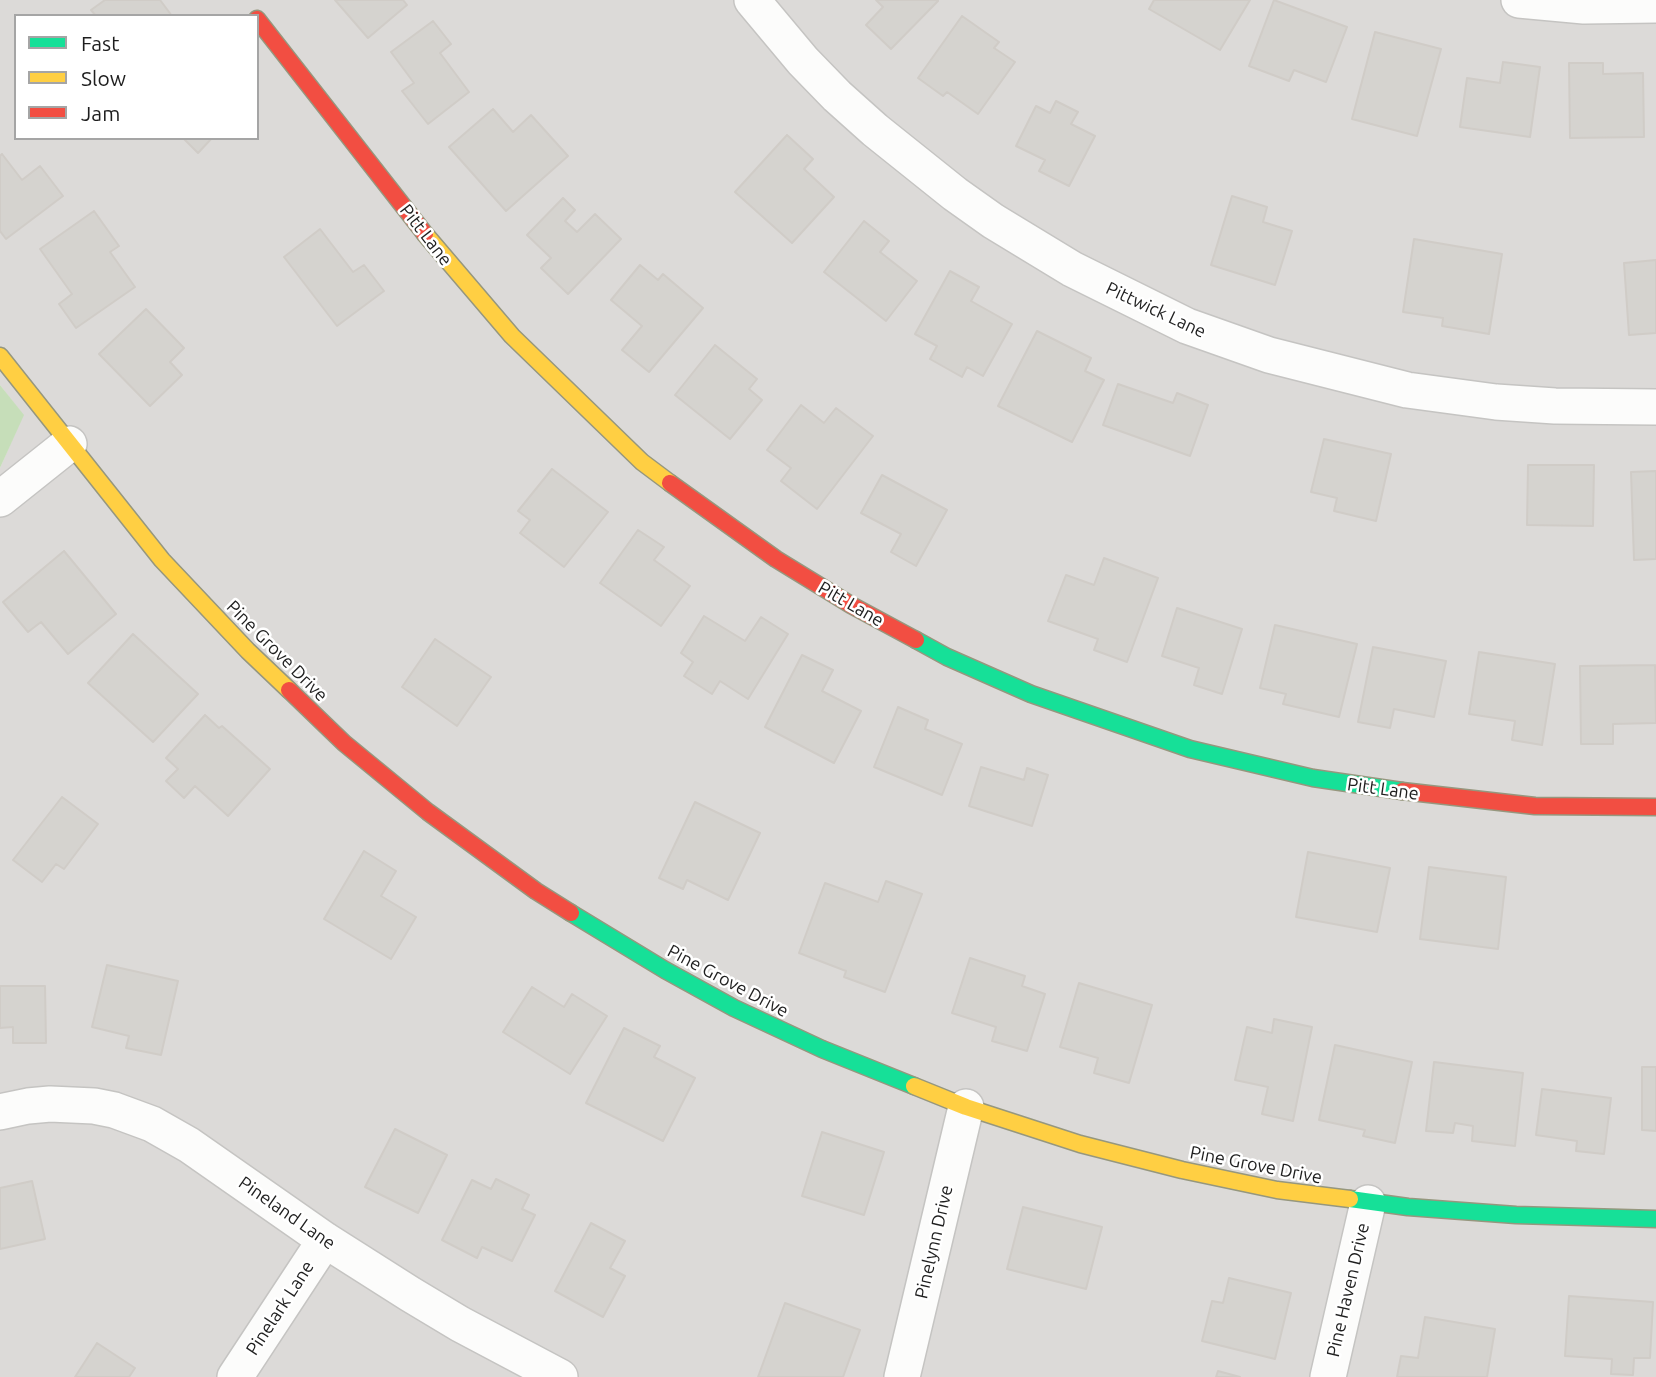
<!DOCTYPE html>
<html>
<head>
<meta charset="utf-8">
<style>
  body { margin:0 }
  #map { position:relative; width:1656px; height:1377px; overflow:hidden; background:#edebe6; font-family:Ubuntu,sans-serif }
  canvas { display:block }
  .legend { position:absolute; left:14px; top:14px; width:245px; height:126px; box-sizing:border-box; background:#fff; border:2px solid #a5a5a5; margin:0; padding:9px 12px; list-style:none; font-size:21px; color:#1e1e1e }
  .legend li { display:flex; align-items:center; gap:14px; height:35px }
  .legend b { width:35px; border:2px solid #a5a5a5 }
</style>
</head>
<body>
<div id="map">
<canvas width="1656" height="1377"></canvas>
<ul class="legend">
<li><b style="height:9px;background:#16e098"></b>Fast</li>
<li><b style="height:9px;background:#ffcf43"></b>Slow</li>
<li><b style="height:9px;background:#f24e42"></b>Jam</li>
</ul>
</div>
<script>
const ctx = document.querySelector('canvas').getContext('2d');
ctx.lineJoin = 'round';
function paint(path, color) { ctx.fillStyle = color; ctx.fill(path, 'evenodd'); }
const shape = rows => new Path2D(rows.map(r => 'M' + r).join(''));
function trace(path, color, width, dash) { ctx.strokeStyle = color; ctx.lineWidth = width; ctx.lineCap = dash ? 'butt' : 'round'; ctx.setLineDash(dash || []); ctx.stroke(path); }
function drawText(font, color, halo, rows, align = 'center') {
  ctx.font = font + ' Ubuntu,sans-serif'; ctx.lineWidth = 5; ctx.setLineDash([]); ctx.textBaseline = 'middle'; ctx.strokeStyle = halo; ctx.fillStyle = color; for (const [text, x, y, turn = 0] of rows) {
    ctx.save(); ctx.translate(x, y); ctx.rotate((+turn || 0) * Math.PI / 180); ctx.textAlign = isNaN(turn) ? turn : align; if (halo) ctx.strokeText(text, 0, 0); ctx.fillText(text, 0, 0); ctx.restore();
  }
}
paint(shape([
  [0,0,1656,0,1656,1377,0,1377,0,468,23,415,0,385],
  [16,16,257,16,257,138,16,138]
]), '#dcdad8');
paint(shape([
  [0,385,24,415,0,468]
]), '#c6deb9');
const building = shape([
  [105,0,160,0,172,16,96,16,91,10,105,0],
  [335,0,403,0,407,5,368,38,335,0],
  [876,0,938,0,938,1,891,49,866,25,883,7,876,0],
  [1154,0,1250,0,1220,50,1149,9,1154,0],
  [1274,0,1347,27,1326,82,1294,70,1289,81,1249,66,1274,0],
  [962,16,999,42,994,48,1015,62,978,114,947,92,943,96,918,78,962,16],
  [433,21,451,44,440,53,469,92,428,124,402,91,414,83,391,52,433,21],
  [1375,32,1441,49,1417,136,1352,119,1375,32],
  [1503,62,1540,67,1530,137,1460,127,1467,78,1500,83,1503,62],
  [1569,63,1603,63,1603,74,1643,73,1644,137,1570,138,1569,63],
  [1056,101,1078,112,1071,124,1095,136,1069,186,1039,171,1045,160,1016,146,1036,106,1050,113,1056,101],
  [493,109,513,132,531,115,568,156,506,211,449,147,493,109],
  [787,135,813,159,804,169,834,197,792,243,735,192,787,135],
  [183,138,212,138,198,153,183,138],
  [2,154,22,180,40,166,63,196,6,239,0,231,0,156,2,154],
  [1232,196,1267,207,1263,222,1292,231,1275,285,1211,265,1232,196],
  [563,198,575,210,565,221,577,232,595,214,621,239,568,294,541,268,551,258,527,235,563,198],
  [94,211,119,246,110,252,135,287,76,328,59,304,72,294,40,249,94,211],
  [864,221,889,241,880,252,917,281,886,321,824,272,864,221],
  [320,229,353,272,364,265,384,291,337,326,284,257,320,229],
  [1414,239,1502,254,1489,334,1442,326,1443,318,1403,312,1414,239],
  [1656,260,1656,333,1629,335,1624,263,1656,260],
  [640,265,658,280,663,274,703,308,649,372,622,350,642,326,611,300,640,265],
  [950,271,979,287,971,301,1012,324,983,376,967,367,962,377,930,359,937,346,915,334,950,271],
  [146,309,184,348,170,362,182,375,150,406,99,354,146,309],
  [1037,331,1091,358,1085,371,1104,380,1072,442,998,406,1037,331],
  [715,345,757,379,749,389,762,400,730,439,675,395,715,345],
  [1118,384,1173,403,1177,393,1208,405,1190,456,1103,425,1118,384],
  [801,405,824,423,836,408,873,436,817,509,781,481,791,468,767,450,801,405],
  [1324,439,1391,454,1376,521,1334,511,1337,498,1311,492,1324,439],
  [1528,465,1594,465,1593,526,1527,525,1528,465],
  [552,469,608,512,564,567,520,533,530,520,518,511,552,469],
  [1656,471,1656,559,1634,560,1631,472,1656,471],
  [882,475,947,510,916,566,891,552,901,534,861,513,882,475],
  [638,530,664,547,654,560,690,586,661,626,600,583,638,530],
  [64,551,116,614,68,654,41,622,28,632,3,602,64,551],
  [1104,558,1158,578,1127,662,1094,650,1098,639,1048,621,1066,575,1094,585,1104,558],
  [1177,608,1242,629,1222,694,1194,685,1199,668,1162,656,1177,608],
  [704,616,745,641,761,617,788,634,748,699,720,681,712,694,684,676,693,662,681,653,704,616],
  [1275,625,1357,644,1339,717,1283,704,1286,694,1260,688,1275,625],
  [133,634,198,694,153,742,88,683,133,634],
  [435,639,491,677,457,726,402,687,435,639],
  [1373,647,1446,661,1434,717,1394,709,1390,728,1358,722,1373,647],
  [1479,652,1555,664,1542,745,1512,740,1515,721,1469,714,1479,652],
  [802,655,833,670,822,691,861,711,834,763,765,727,802,655],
  [1655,665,1656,723,1613,724,1613,744,1581,744,1580,666,1655,665],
  [898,707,928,720,925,729,962,744,942,795,874,767,898,707],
  [205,715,219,728,222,726,270,769,228,816,195,786,184,798,166,781,178,769,166,758,205,715],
  [981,767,1024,780,1027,768,1048,775,1032,826,969,806,981,767],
  [62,797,98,824,64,869,56,864,42,882,13,860,62,797],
  [695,802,760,833,728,900,687,880,683,889,659,878,695,802],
  [364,851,396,871,381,896,416,917,391,959,324,919,364,851],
  [1308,852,1390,868,1377,932,1296,917,1308,852],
  [1429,867,1506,877,1498,949,1420,939,1429,867],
  [886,881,922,894,885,992,844,977,846,971,799,953,825,883,878,902,886,881],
  [970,958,1025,976,1022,986,1045,994,1027,1051,992,1041,996,1027,952,1013,970,958],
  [107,965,178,981,161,1055,126,1048,129,1036,92,1027,107,965],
  [1079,983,1152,1005,1129,1083,1094,1073,1098,1058,1060,1047,1079,983],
  [0,986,45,986,46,1043,13,1043,13,1027,0,1028,0,986],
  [532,987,564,1007,572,994,607,1016,570,1074,503,1032,532,987],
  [1274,1019,1312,1027,1293,1121,1262,1114,1268,1087,1235,1080,1247,1027,1272,1033,1274,1019],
  [624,1028,660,1046,654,1057,695,1078,663,1141,586,1103,624,1028],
  [1335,1045,1412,1062,1395,1143,1363,1136,1365,1130,1319,1120,1335,1045],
  [1434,1062,1523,1073,1515,1146,1472,1141,1473,1126,1455,1123,1453,1133,1426,1131,1434,1062],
  [1642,1067,1656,1067,1656,1131,1642,1130,1642,1067],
  [1542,1089,1611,1098,1604,1154,1576,1151,1577,1141,1536,1135,1542,1089],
  [395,1129,447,1155,418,1213,365,1187,395,1129],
  [822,1132,884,1152,864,1215,802,1196,822,1132],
  [496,1179,529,1195,522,1209,535,1215,512,1261,482,1247,477,1258,442,1240,472,1180,491,1189,496,1179],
  [32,1181,45,1239,0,1249,0,1188,32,1181],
  [1023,1207,1102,1227,1086,1289,1007,1269,1023,1207],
  [591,1223,625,1241,610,1268,625,1276,603,1317,555,1291,591,1223],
  [1229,1278,1291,1293,1275,1359,1202,1341,1212,1301,1223,1303,1229,1278],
  [1569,1296,1653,1302,1650,1358,1634,1358,1633,1375,1611,1374,1612,1359,1565,1356,1569,1296],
  [785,1303,860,1330,843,1377,758,1377,785,1303],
  [1425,1317,1495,1329,1487,1377,1397,1377,1401,1356,1418,1358,1425,1317],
  [97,1343,135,1368,129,1377,75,1377,97,1343],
  [1218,1371,1240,1377,1216,1377,1218,1371]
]);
paint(building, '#d5d3cf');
trace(building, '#d0ccc7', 2);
const street = shape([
  [752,0,803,61,837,96,875,130,955,194,993,221,1072,269,1187,326,1269,355,1407,390,1496,402,1555,406,1656,407],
  [1519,0,1584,6,1656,5],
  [0,499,69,444],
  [0,1112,28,1106,50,1104,94,1106,114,1110,152,1124,189,1145,325,1240,410,1294,460,1324,560,1377],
  [235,1377,325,1240],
  [902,1377,966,1107],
  [1328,1377,1368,1203]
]);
const fast = shape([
  [916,640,947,657,1031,694,1190,749,1313,778,1402,791],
  [571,913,665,970,734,1008,822,1049,914,1086],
  [1350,1199,1408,1207,1516,1215,1656,1219]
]);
const slow = shape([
  [425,234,512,336,642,462,670,483],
  [0,356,162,560,248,651,289,690],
  [914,1086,966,1107,1080,1144,1182,1170,1277,1190,1350,1199]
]);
const jam = shape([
  [257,19,425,234],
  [670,483,776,559,851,605,916,640],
  [289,690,344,743,428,812,536,891,571,913],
  [1402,791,1535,806,1656,807]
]);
trace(street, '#c5c4c2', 38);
trace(fast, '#96977e', 19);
trace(slow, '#96977e', 19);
trace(jam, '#96977e', 19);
trace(street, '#fcfcfb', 35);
trace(fast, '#16e098', 16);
trace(slow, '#ffcf43', 16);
trace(jam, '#f24e42', 16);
drawText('18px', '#1e1e1e', '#fff', [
  ["Pitt Lane",426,235,52],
  ["Pittwick Lane",1156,310,25],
  ["Pitt Lane",851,604,30],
  ["Pine Grove Drive",277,651,45],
  ["Pitt Lane",1383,789,8],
  ["Pine Grove Drive",728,981,28],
  ["Pine Grove Drive",1256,1165,11],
  ["Pineland Lane",287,1213,35],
  ["Pinelynn Drive",934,1242,-77],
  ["Pine Haven Drive",1348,1290,-77],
  ["Pinelark Lane",280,1308,-57]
]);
</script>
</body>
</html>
